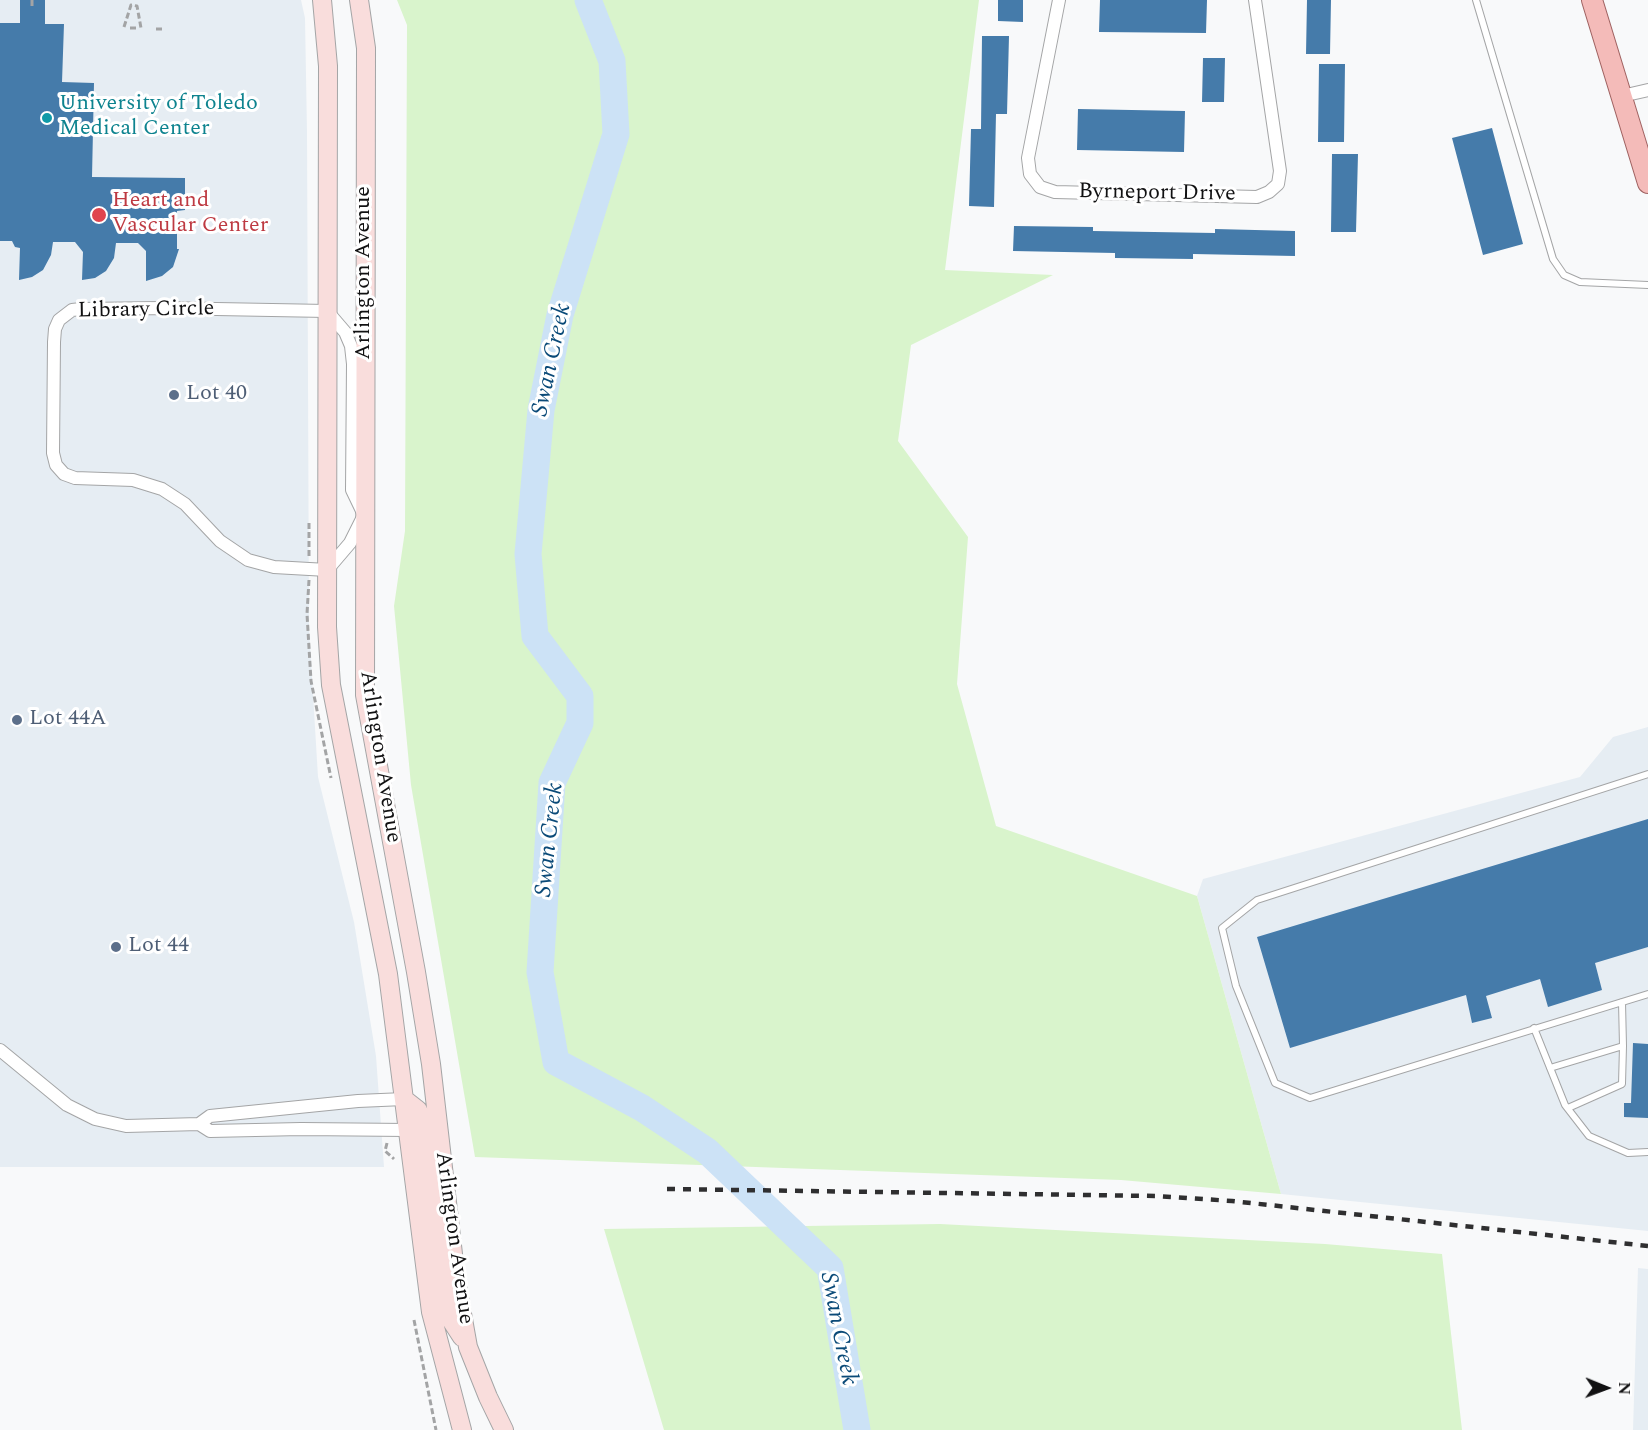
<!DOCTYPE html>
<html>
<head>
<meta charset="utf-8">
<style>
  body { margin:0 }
  #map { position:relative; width:1648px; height:1430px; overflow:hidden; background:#f8f9fa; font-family:Spectral,serif }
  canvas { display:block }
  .north { position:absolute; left:1576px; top:1358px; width:60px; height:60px; -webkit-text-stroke:4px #fff; paint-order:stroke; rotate:91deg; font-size:16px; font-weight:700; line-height:24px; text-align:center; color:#111112 }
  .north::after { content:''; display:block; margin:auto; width:21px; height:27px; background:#111112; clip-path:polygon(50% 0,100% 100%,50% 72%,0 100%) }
</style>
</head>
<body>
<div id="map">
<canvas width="1648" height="1430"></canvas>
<div class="north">N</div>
</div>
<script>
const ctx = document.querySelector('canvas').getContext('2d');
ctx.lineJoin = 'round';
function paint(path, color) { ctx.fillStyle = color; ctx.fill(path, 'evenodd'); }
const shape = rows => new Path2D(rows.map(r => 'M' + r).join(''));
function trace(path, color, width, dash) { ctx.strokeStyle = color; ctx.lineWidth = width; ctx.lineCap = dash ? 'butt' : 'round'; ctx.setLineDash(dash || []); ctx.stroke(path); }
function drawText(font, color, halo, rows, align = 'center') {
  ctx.font = font + ' Spectral,serif'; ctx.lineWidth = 6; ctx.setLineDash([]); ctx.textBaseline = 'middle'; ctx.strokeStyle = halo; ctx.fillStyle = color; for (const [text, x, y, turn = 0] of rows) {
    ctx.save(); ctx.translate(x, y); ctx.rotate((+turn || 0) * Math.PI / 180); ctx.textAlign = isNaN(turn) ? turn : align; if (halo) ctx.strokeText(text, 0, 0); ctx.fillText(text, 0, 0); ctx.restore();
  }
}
paint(shape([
  [0,0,301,0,305,18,307,132,309,628,318,777,354,922,376,1056,384,1167,0,1167],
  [1648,727,1648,1231,1281,1194,1197,896,1203,879,1580,777,1613,737],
  [1638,1268,1648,1269,1648,1430,1633,1430]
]), '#e6edf3');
paint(shape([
  [397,0,979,0,945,270,1053,275,911,345,898,441,968,537,957,684,996,826,1197,896,1281,1194,1121,1180,475,1157,411,785,394,606,405,531,407,25],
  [940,1224,1325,1244,1442,1254,1462,1430,664,1430,604,1229]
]), '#d9f4cc');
trace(shape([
  [588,0,612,61,616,134,560,315,541,410,528,554,535,636,580,696,580,723,552,783,540,972,556,1062,642,1108,707,1151,830,1268,857,1430]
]), '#cce2f6', 27);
paint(shape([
  [20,0,45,0,45,24,64,24,62,82,94,83,92,177,185,178,185,210,177,211,177,249,179,249,173,267,162,276,146,281,146,251,138,243,116,243,114,258,106,271,95,278,82,280,83,252,75,242,53,242,51,255,43,270,32,277,19,280,20,248,15,247,12,241,0,241,0,23,20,23],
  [998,0,1023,0,1023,22,998,21],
  [1100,0,1207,0,1206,33,1099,32],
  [1307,0,1331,0,1330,54,1306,54],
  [982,36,1009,36,1007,114,996,114,994,207,969,206,971,129,981,129],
  [1203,58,1225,58,1224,102,1202,102],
  [1319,64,1345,64,1344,142,1318,142],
  [1078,109,1185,111,1184,152,1077,150],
  [1492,128,1523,244,1483,255,1452,138],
  [1332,154,1358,154,1356,232,1331,232],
  [1014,226,1093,227,1093,231,1215,233,1215,229,1295,231,1295,256,1193,254,1193,259,1115,258,1115,253,1013,251],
  [1648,819,1648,947,1595,963,1602,990,1548,1007,1540,979,1486,996,1492,1018,1472,1023,1466,995,1290,1048,1257,937],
  [1633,1043,1648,1044,1648,1118,1624,1117,1624,1103,1631,1103]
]), '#457baa');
const lane = shape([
  [1476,0,1553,259,1564,275,1580,282,1648,285],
  [1648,774,1257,900,1222,928,1236,986,1275,1083,1310,1098,1648,994],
  [1534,1028,1565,1105,1589,1136,1628,1153,1648,1152],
  [1550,1068,1623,1046,1622,1002],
  [1568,1108,1622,1084,1623,1046]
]);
const street = shape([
  [1059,0,1028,158,1030,174,1040,187,1055,192,1257,197,1269,192,1278,184,1280,171,1255,0],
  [1622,96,1648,90],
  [161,308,327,311,345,332,351,346,353,364,352,490,364,515,350,543,327,570,274,567,248,560,220,541,185,504,162,489,133,480,75,478,64,474,56,465,53,453,54,342,55,329,59,320,72,310,81,309,161,308],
  [0,1050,67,1105,95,1119,126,1126,199,1124,210,1116,358,1101,404,1099],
  [199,1124,210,1131,301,1129,408,1130]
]);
const secondary = shape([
  [322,0,328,66,327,627,331,685,388,974,431,1312,462,1430],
  [359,0,366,48,365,695,416,972,431,1064,456,1280,468,1347,488,1397,504,1430],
  [404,1099,418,1110,424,1125,438,1271,442,1295,451,1320,462,1337]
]);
const primary = shape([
  [1592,0,1648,183]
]);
trace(lane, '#a4a5a6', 8);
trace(street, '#a4a5a6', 14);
trace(secondary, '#a4a5a6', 20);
trace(primary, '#9f6261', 22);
trace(shape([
  [32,0,32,7],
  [124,27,131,5,137,6,141,28],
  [130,28,137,28],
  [156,29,165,29],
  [309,556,309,520],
  [309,580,307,614,311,681,331,778],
  [387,1143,385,1151,394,1159],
  [414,1320,436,1430]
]), '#a3a4a5', 3, [6, 3]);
trace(lane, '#fff', 6);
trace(street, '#fff', 12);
trace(secondary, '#f9dddc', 18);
trace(primary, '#f4bbb9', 20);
trace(shape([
  [667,1189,1157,1196,1232,1201,1648,1246]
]), '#2f2f30', 4.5, [8, 8]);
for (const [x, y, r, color] of [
  [47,118,6,"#0f9aa8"],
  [99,215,8,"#e0444e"],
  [174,395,6,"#5c6f8a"],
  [17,720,6,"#5c6f8a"],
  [116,947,6,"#5c6f8a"]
]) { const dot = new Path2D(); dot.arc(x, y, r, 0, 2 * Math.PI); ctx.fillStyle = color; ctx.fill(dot); trace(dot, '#fff', 2); }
drawText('22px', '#0d838f', '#fff', [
  ["University of Toledo",59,105],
  ["Medical Center",59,130]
], 'left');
drawText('22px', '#111112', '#fff', [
  ["Byrneport Drive",1157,194,1],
  ["Arlington Avenue",365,273,-90],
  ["Library Circle",146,311,-1],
  ["Arlington Avenue",379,757,81],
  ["Arlington Avenue",453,1238,82]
]);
drawText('22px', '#be3a42', '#fff', [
  ["Heart and",112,202],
  ["Vascular Center",112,227]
], 'left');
drawText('22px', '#4e5e75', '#fff', [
  ["Lot 40",186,395],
  ["Lot 44A",29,720],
  ["Lot 44",128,947]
], 'left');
drawText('italic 24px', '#0a4a78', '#fff', [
  ["Swan Creek",553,360,-78],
  ["Swan Creek",551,840,-84],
  ["Swan Creek",837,1329,79]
]);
</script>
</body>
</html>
